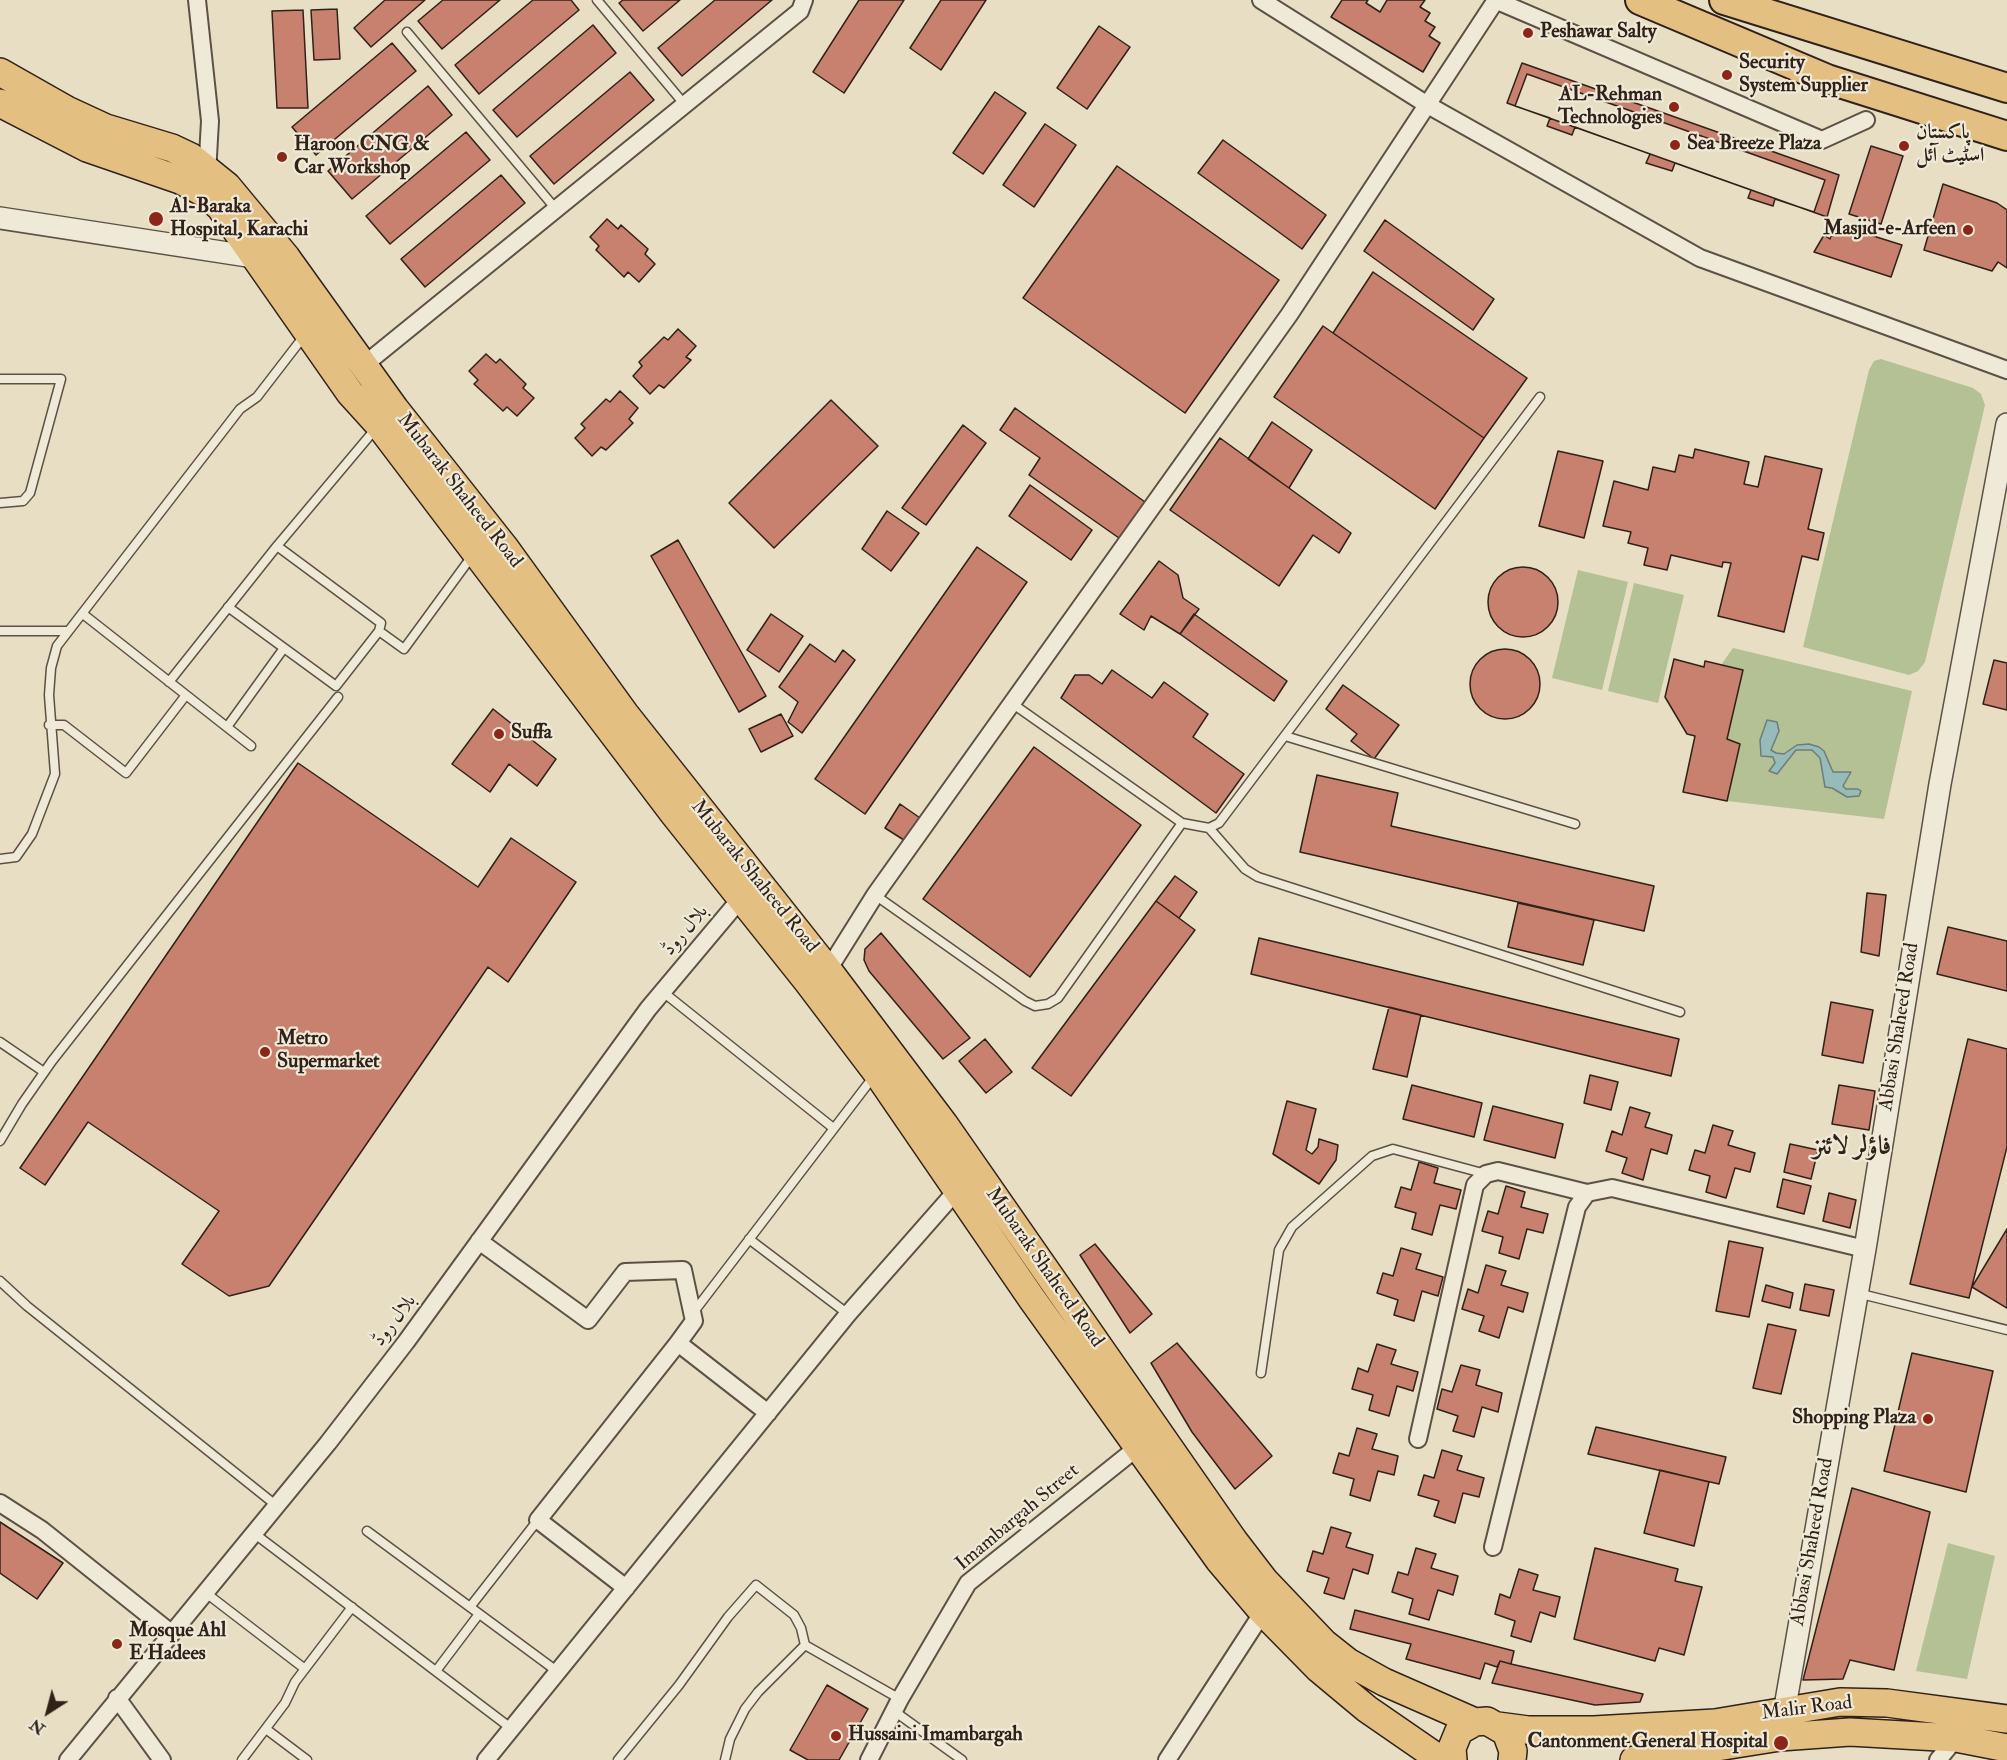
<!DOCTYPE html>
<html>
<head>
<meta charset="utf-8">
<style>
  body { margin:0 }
  #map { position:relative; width:2007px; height:1760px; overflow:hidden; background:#e7dec3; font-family:"IM FELL Double Pica",serif }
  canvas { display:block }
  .north { position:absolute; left:18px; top:1682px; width:60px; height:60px; -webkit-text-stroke:4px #efead8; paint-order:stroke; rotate:216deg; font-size:16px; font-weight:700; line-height:24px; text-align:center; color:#302119 }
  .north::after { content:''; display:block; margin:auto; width:21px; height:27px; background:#302119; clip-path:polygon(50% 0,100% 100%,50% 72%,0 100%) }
</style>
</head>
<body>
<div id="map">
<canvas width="2007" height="1760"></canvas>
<div class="north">N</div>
</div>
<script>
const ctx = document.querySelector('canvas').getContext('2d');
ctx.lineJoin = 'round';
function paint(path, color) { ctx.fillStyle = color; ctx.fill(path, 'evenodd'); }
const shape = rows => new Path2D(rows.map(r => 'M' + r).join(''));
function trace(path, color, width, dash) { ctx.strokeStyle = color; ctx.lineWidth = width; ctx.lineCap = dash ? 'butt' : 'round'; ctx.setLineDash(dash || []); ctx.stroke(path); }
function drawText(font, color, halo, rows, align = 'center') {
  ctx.font = font + ' "IM FELL Double Pica",Amiri,serif'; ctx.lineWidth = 4.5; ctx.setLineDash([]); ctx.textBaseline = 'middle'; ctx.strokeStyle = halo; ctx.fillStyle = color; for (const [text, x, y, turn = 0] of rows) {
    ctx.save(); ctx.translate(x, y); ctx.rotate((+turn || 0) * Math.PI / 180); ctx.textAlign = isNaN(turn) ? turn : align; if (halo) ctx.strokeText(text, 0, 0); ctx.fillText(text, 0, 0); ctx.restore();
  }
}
paint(shape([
  [1881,359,1973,388,1981,394,1985,405,1925,662,1918,671,1909,675,1803,647,1869,370,1874,361],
  [1578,570,1628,582,1602,690,1552,678],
  [1634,583,1684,595,1658,703,1608,691],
  [1733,648,1912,691,1884,819,1727,801,1740,745,1727,739,1743,670,1721,665],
  [1948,1543,1995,1556,1967,1679,1916,1671]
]), '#b4c194');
const water = shape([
  [1767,720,1777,722,1779,731,1771,750,1776,753,1784,754,1797,745,1809,744,1819,747,1824,751,1833,772,1851,772,1843,786,1846,789,1858,789,1861,791,1859,796,1847,797,1832,788,1825,787,1820,758,1812,750,1796,750,1777,774,1769,771,1775,763,1773,757,1761,756,1760,740,1767,720]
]);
paint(water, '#97bbb8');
trace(water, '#6e7d78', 1.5);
const building = shape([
  [385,0,425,0,371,47,354,28,385,0],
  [443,0,500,0,442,49,418,21,443,0],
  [533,0,571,0,579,10,479,94,455,65,533,0],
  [623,0,680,0,643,31,619,3,623,0],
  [715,0,772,0,682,76,658,48,715,0],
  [859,0,904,0,844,93,813,72,859,0],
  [941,0,986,0,941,70,910,48,941,0],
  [1342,0,1368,0,1366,3,1380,12,1387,0,1425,0,1420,7,1430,13,1425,21,1435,27,1429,36,1440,43,1423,72,1331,17,1342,0],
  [337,9,340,59,314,60,311,10,337,9],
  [303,10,308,108,277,108,272,11,303,10],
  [593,25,616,53,517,137,493,110,593,25],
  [1099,26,1130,47,1087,109,1057,88,1099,26],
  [392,43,416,71,316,155,292,127,392,43],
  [1522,63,1839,175,1827,217,1507,103,1522,63],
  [630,72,654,100,554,184,530,156,630,72],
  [1527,74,1825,180,1814,212,1775,199,1773,206,1748,198,1751,190,1675,163,1672,171,1646,163,1650,154,1575,127,1572,135,1547,126,1550,118,1515,106,1527,74],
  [428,86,452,115,352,199,328,171,428,86],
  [995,92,1026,113,983,174,953,153,995,92],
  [1045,124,1076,145,1034,207,1003,185,1045,124],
  [466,132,490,160,390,244,366,216,466,132],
  [1223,140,1326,215,1302,249,1198,173,1223,140],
  [1871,146,1903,156,1881,224,1849,214,1871,146],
  [1117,166,1279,280,1185,413,1023,298,1117,166],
  [501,175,525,203,425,287,401,259,501,175],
  [1943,184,1997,203,2007,210,2007,268,1998,262,1992,271,1924,250,1943,184],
  [607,219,618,229,621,225,648,249,645,254,655,264,639,282,628,272,624,277,596,250,599,246,590,237,607,219],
  [1385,220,1494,299,1473,330,1364,251,1385,220],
  [1835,224,1902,245,1891,277,1814,252,1824,235,1830,239,1835,224],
  [1373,272,1527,378,1484,438,1333,333,1373,272],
  [1323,326,1484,438,1435,509,1274,397,1323,326],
  [678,329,696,346,686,357,691,360,664,388,659,385,650,394,633,376,642,366,639,362,664,337,668,340,678,329],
  [486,354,496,363,500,359,526,384,523,388,534,398,517,416,507,407,503,411,474,384,478,380,469,371,486,354],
  [620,391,638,408,629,419,633,423,606,450,601,447,592,456,575,438,585,428,581,424,606,399,610,402,620,391],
  [831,400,878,446,774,548,729,503,831,400],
  [1015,408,1145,502,1119,538,1029,475,1040,458,1000,430,1015,408],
  [1272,422,1312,450,1289,488,1248,459,1272,422],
  [963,425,986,443,926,525,902,508,963,425],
  [1220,438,1351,533,1339,553,1313,535,1279,586,1170,510,1220,438],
  [1695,449,1749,462,1744,484,1758,487,1765,456,1822,469,1808,529,1824,533,1818,560,1802,556,1784,632,1718,616,1731,563,1723,562,1722,567,1671,555,1667,570,1644,565,1648,548,1628,543,1631,532,1603,526,1614,481,1648,490,1653,467,1675,472,1679,455,1693,458,1695,449],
  [1558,451,1603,461,1584,538,1539,526,1558,451],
  [1030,485,1092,530,1071,560,1009,516,1030,485],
  [887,511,919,533,891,571,862,549,887,511],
  [678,540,766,696,739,712,651,556,678,540],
  [977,547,1027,582,865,814,815,779,977,547],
  [1159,561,1178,575,1183,598,1199,609,1180,634,1151,616,1144,630,1120,614,1159,561],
  '1488 602a35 35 0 1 1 70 0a35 35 0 1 1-70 0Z',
  [771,614,803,636,779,672,747,650,771,614],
  [1194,614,1287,681,1274,701,1180,634,1194,614],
  [810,644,835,662,843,650,855,660,802,733,788,722,798,702,779,687,810,644],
  '1470 684a35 35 0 1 1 70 0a35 35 0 1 1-70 0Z',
  [1674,659,1704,667,1705,661,1743,670,1727,739,1740,744,1727,801,1683,792,1695,736,1687,734,1665,697,1674,659],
  [1994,660,2007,663,2007,710,1983,704,1994,660],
  [1112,670,1152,698,1164,682,1208,714,1193,737,1244,774,1216,813,1061,698,1075,675,1089,675,1102,684,1112,670],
  [1343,685,1399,725,1374,759,1351,741,1357,734,1326,709,1343,685],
  [493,709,556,759,537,786,509,764,490,792,452,764,493,709],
  [781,714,793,736,761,752,749,729,781,714],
  [1034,747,1141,825,1030,977,923,899,1034,747],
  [298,763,478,887,511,838,576,882,508,982,488,967,269,1286,229,1296,182,1264,219,1211,88,1122,45,1185,20,1168,298,763],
  [1317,775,1398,793,1391,826,1654,886,1644,931,1300,852,1317,775],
  [900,804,923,820,907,842,885,828,900,804],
  [1175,876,1197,892,1179,918,1156,901,1175,876],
  [1867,893,1886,895,1879,956,1861,952,1867,893],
  [1156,901,1195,930,1071,1096,1032,1068,1156,901],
  [1518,903,1594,920,1583,965,1508,947,1518,903],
  [1948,927,2007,941,2007,991,1937,974,1948,927],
  [881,933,970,1038,943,1059,869,971,864,960,865,949,881,933],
  [1259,938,1679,1039,1671,1076,1251,974,1259,938],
  [1831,1002,1873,1010,1863,1063,1822,1055,1831,1002],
  [1389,1007,1421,1015,1407,1077,1373,1069,1389,1007],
  [985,1039,1012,1072,986,1093,959,1061,985,1039],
  [1968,1039,2007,1049,2007,1147,1969,1298,1910,1284,1968,1039],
  [1590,1075,1618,1082,1611,1110,1584,1103,1590,1075],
  [1412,1085,1482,1103,1474,1137,1403,1119,1412,1085],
  [1839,1085,1875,1091,1869,1130,1832,1124,1839,1085],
  [1287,1101,1316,1109,1306,1150,1312,1154,1318,1147,1319,1139,1338,1145,1336,1160,1319,1184,1273,1154,1287,1101],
  [1493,1106,1563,1124,1555,1158,1484,1140,1493,1106],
  [1630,1107,1650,1113,1645,1127,1672,1135,1667,1154,1651,1149,1643,1180,1622,1173,1627,1158,1606,1151,1612,1131,1622,1135,1630,1107],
  [1713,1125,1733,1131,1728,1145,1755,1153,1750,1172,1735,1168,1726,1198,1706,1192,1710,1176,1689,1170,1695,1150,1705,1153,1713,1125],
  [1790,1144,1818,1150,1811,1179,1784,1172,1790,1144],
  [1419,1162,1438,1168,1434,1183,1461,1190,1456,1209,1440,1205,1432,1235,1412,1229,1416,1213,1395,1207,1401,1187,1411,1190,1419,1162],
  [1783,1179,1811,1186,1804,1214,1777,1207,1783,1179],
  [1506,1186,1525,1192,1521,1207,1548,1214,1543,1233,1527,1229,1519,1259,1499,1253,1503,1237,1482,1231,1488,1211,1498,1214,1506,1186],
  [1829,1193,1856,1200,1850,1228,1823,1221,1829,1193],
  [2007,1229,2007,1308,1972,1287,2007,1229],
  [1729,1241,1763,1248,1749,1317,1716,1311,1729,1241],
  [1095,1244,1152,1314,1130,1333,1080,1255,1095,1244],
  [1401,1248,1421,1254,1416,1269,1443,1277,1438,1296,1422,1291,1414,1321,1394,1315,1398,1300,1377,1293,1383,1273,1393,1276,1401,1248],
  [1486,1265,1506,1271,1501,1285,1528,1293,1523,1312,1508,1307,1499,1338,1479,1331,1484,1316,1462,1309,1468,1289,1478,1293,1486,1265],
  [1805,1284,1834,1290,1829,1316,1800,1310,1805,1284],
  [1766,1285,1793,1293,1790,1308,1762,1301,1766,1285],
  [1768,1324,1796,1330,1781,1394,1753,1388,1768,1324],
  [1177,1343,1272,1456,1235,1489,1192,1432,1151,1363,1177,1343],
  [1377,1344,1396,1350,1391,1364,1418,1372,1413,1391,1397,1386,1389,1416,1369,1410,1373,1395,1352,1389,1358,1368,1368,1372,1377,1344],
  [1912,1353,1993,1371,1966,1492,1884,1471,1912,1353],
  [1461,1365,1480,1370,1476,1385,1502,1393,1498,1412,1482,1407,1474,1437,1453,1431,1458,1416,1437,1409,1442,1389,1452,1392,1461,1365],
  [1596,1427,1726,1457,1719,1484,1588,1454,1596,1427],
  [1357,1428,1377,1434,1372,1449,1398,1456,1394,1475,1378,1471,1370,1501,1350,1495,1354,1479,1333,1473,1339,1453,1349,1456,1357,1428],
  [1442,1450,1462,1456,1457,1470,1484,1478,1479,1497,1463,1493,1455,1523,1434,1516,1439,1501,1418,1495,1424,1475,1434,1478,1442,1450],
  [1660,1470,1709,1482,1694,1546,1644,1533,1660,1470],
  [1852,1488,1930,1512,1894,1670,1850,1660,1843,1679,1803,1680,1852,1488],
  [0,1522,63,1563,37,1599,0,1573,0,1522],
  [1331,1527,1351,1533,1346,1547,1373,1555,1368,1574,1353,1569,1344,1599,1324,1593,1329,1578,1307,1571,1313,1551,1323,1554,1331,1527],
  [1416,1548,1436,1554,1431,1568,1458,1576,1453,1595,1438,1590,1429,1620,1409,1614,1413,1599,1392,1592,1398,1572,1408,1575,1416,1548],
  [1595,1548,1678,1569,1675,1581,1702,1587,1684,1655,1659,1648,1655,1661,1574,1639,1595,1548],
  [1519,1569,1538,1575,1533,1590,1560,1597,1555,1617,1540,1612,1531,1642,1511,1636,1515,1621,1495,1614,1500,1594,1510,1598,1519,1569],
  [1355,1610,1514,1651,1511,1664,1500,1661,1497,1667,1485,1663,1480,1679,1406,1659,1411,1644,1350,1629,1355,1610],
  [1500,1661,1511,1664,1643,1694,1640,1702,1595,1705,1492,1683,1500,1661],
  [827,1685,868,1709,839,1760,808,1760,790,1750,827,1685]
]);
paint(building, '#c9816f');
trace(building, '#302119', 1.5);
const service = shape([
  [597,0,685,105],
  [407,32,555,208],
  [0,379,61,379,30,493,23,501,0,503],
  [277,546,381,623,379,631],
  [228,607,336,686,379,631,404,649,472,556],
  [83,614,251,746],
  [0,631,68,631],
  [169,682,277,546,377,427],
  [1013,704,1182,823,1209,828,1219,823,1540,397],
  [49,725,64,725,126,773,186,695],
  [227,727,284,648],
  [1285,736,1575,824],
  [1209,828,1245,869,1258,877,1680,1012],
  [0,859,16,857,32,834,55,774,49,695,51,668,57,646,240,409,257,397,304,336],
  [875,895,1025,1001,1035,1006,1048,1004,1058,998,1182,823],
  [663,992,832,1127],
  [0,1042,44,1072],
  [0,1141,22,1104,52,1061,338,697],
  [749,1239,848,1314],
  [0,1281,27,1306,277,1506],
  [1857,1293,2007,1330],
  [693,1313,874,1076],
  [1261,1373,1279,1250,1292,1227,1372,1156,1393,1149,1486,1174],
  [367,1531,558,1672],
  [255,1534,512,1729],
  [206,1593,305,1669],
  [470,1607,538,1520],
  [436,1671,479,1614],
  [894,1711,962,1760],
  [266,1729,307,1760],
  [242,1760,285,1703,295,1682,352,1607],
  [618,1760,679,1685,728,1617,756,1585,794,1615,801,1628,805,1645,900,1699],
  [725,1760,730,1739,745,1709,758,1692,805,1645]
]);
const minor = shape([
  [197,0,210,121,207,174],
  [1261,0,1426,104,1700,258,2007,370],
  [1495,0,1822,140,1866,120],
  [364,365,800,11,804,0],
  [828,970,875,895,1289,315,1496,0],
  [479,1241,588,1320,625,1272,683,1270,694,1321,678,1343,768,1413],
  [1418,1439,1475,1185,1486,1174,1498,1171,1587,1193],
  [0,1503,42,1530,171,1633],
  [1493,1547,1577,1207,1587,1193,1612,1188,1865,1249],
  [626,1588,538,1520,678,1343],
  [117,1698,162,1760],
  [68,1760,328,1443,406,1342,648,1009,742,897],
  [486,1760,848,1314,958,1189],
  [869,1760,900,1699,968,1583,1138,1447],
  [1167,1760,1263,1612],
  [1938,1760,1956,1738]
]);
const tertiary = shape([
  [0,218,267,259],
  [1782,1724,1865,1249,1940,784,2007,424]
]);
const primary = shape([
  [0,72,67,110,106,128,172,148,191,157,227,186,286,257,395,409,505,548,625,714,828,970,944,1124,1234,1541,1264,1580,1324,1643,1348,1662,1384,1682,1475,1722],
  [0,103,87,148,180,180,204,193,220,207,350,393,379,425,674,814,808,982,877,1073,1032,1299,1219,1560,1263,1612,1319,1669,1367,1709,1441,1760],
  [1498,1726,1528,1730,1594,1730,1715,1723,1840,1702,1887,1703,2007,1719],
  [1453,1760,1452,1748,1459,1731,1475,1722,1487,1721,1506,1732,1513,1751,1512,1760],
  [1634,1760,1780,1737,1850,1732,1956,1738,2007,1748]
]);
const trunk = shape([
  [1640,0,1827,79,2007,136],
  [1724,0,2007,88]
]);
trace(service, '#5e5044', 11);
trace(minor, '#5e5044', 20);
trace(tertiary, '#5e5044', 24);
trace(primary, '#302119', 30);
trace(trunk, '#302119', 32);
trace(service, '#efead8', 8);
trace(minor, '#efead8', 16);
trace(tertiary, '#efead8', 21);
trace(primary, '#e4bf82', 27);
trace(trunk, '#e4bf82', 28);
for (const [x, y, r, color] of [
  [1528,33,6,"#8f2418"],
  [1727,75,6,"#8f2418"],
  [1674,107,6,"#8f2418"],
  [1675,145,6,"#8f2418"],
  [1904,146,6,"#8f2418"],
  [282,157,6,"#8f2418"],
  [156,219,8,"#8f2418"],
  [1968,230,6,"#8f2418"],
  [499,734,6,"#8f2418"],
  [265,1052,6,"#8f2418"],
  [1928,1419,6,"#8f2418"],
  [117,1644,6,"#8f2418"],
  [836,1736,6,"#8f2418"],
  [1781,1743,8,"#8f2418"]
]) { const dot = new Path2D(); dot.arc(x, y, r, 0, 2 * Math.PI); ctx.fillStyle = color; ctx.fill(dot); trace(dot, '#efead8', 2); }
drawText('bold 20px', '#302119', '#efead8', [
  ["Peshawar Salty",1540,33],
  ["Security",1739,64],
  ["System Supplier",1739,87],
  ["AL-Rehman",1662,96,"right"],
  ["Technologies",1662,119,"right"],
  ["پاکستان",1916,134],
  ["اسٹیٹ آئل",1916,157],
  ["Sea Breeze Plaza",1687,145],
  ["Haroon CNG &",294,146],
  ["Car Workshop",294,169],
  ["Al-Baraka",170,208],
  ["Hospital, Karachi",170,231],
  ["Masjid-e-Arfeen",1956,230,"right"],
  ["Suffa",511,734],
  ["Metro",277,1040],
  ["Supermarket",277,1063],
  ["Shopping Plaza",1916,1419,"right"],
  ["Mosque Ahl",129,1632],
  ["E Hadees",129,1655],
  ["Hussaini Imambargah",848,1736],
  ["Cantonment General Hospital",1768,1743,"right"]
], 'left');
drawText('20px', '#302119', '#efead8', [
  ["Mubarak Shaheed Road",459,491,52],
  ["Mubarak Shaheed Road",754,877,51],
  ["بلال روڈ",686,931,-50],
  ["Abbasi Shaheed Road",1900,1027,-81],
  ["Mubarak Shaheed Road",1044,1268,55],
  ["بلال روڈ",395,1321,-53],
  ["Imambargah Street",1018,1518,-40],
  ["Abbasi Shaheed Road",1813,1542,-80],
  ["Malir Road",1807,1709,-7]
]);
drawText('bold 26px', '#302119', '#efead8', [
  ["فاؤلر لائنز",1852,1148]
]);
</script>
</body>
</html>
